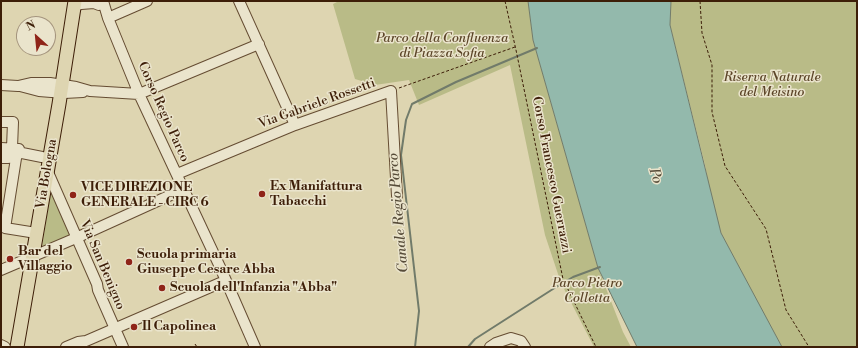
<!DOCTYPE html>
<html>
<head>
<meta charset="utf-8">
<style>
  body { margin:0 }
  #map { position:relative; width:858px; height:348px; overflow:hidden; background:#ded5b1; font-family:"Libre Bodoni",serif }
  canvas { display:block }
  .frame { position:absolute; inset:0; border:2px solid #3d1e08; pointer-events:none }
  .north { position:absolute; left:16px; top:16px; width:40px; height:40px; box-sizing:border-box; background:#eae4cc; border:1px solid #a5957e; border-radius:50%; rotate:333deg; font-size:11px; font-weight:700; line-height:16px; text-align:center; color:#3d1e08 }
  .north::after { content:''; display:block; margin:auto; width:14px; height:18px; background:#8f2418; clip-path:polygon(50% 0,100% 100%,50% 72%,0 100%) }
</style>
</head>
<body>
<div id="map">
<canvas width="858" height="348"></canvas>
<div class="frame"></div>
<div class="north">N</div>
</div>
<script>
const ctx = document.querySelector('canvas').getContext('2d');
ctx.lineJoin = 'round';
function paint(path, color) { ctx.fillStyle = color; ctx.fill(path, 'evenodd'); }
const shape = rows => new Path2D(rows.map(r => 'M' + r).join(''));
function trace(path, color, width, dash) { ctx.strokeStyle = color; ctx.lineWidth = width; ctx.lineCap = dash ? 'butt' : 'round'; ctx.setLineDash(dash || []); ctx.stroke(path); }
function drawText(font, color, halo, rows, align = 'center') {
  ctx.font = font + ' "Libre Bodoni",serif'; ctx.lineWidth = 3; ctx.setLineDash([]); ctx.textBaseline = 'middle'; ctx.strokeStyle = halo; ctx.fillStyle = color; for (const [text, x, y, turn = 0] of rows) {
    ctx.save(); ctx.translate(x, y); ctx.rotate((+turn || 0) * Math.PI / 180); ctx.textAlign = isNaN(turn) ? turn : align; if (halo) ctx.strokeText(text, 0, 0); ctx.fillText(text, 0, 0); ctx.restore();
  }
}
paint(shape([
  [339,1,528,1,533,40,598,268,623,332,631,347,594,347,561,283,545,235,510,65,419,105,409,80,375,85,355,79,333,4],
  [671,1,857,1,857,347,782,347,762,311,721,233,711,198,705,165,670,25],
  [51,191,70,235,42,247]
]), '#b9bb87');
const water = shape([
  [528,1,671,1,670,25,721,233,782,347,637,347,598,268,533,40,528,1]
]);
paint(water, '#93b9ac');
trace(water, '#717b6a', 1);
trace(shape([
  [415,347,419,311,401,155,406,120,412,104,456,82,537,48],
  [468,347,475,339,553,289,573,277,600,267]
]), '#717b6a', 2);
const minor = shape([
  [103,1,108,18,139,94,220,267,255,347],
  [239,1,295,125],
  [73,9,76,5,81,4,94,3,99,5],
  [108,18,147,1],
  [1,85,18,86,31,83,50,83,76,87,90,91,139,94,259,44],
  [20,86,39,91,64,93,83,92],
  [1,122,13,122,12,148],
  [1,148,19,149],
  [1,158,8,158,9,148],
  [47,170,97,284,98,290,123,347],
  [177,174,295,125,391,91,397,196],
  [30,232,5,228,17,152,42,157],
  [1,270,76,238,184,189],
  [1,345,5,347],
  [66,347,78,342,86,341,220,283],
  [490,347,496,343,511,338,521,341,525,347]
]);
const major = shape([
  [17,347,59,104,75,1]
]);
trace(minor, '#654c32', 12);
trace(major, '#3d1e08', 15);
trace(shape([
  [505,1,516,50,563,279,596,347],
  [700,1,702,33,712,65,712,112,725,166,766,229,786,310,809,347],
  [399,88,515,47],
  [195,344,197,347]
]), '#3d1e08', 1, [3, 2]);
trace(minor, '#eae4cc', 10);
trace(major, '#ded5b1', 13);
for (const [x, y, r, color] of [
  [262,194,4,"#8f2418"],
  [73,195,4,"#8f2418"],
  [10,259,4,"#8f2418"],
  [129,262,4,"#8f2418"],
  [162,288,4,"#8f2418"],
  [134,327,4,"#8f2418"]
]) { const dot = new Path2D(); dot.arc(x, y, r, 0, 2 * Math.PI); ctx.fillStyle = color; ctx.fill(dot); trace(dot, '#eae4cc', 1.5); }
drawText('italic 13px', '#5c4528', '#eae4cc', [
  ["Parco della Confluenza",442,39],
  ["di Piazza Sofia",442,54],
  ["Riserva Naturale",772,78],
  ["del Meisino",772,93],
  ["Parco Pietro",587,284],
  ["Colletta",587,299]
]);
drawText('13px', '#3d1e08', '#eae4cc', [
  ["Via Gabriele Rossetti",317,104,-20],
  ["Corso Regio Parco",163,112,66],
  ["Via Bologna",47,174,-80],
  ["Corso Francesco Guerrazzi",551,175,79],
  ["Via San Benigno",102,265,67]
]);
drawText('bold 13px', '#3d1e08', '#eae4cc', [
  ["Ex Manifattura",270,187],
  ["Tabacchi",270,202],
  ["VICE DIREZIONE",81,188],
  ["GENERALE - CIRC 6",81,203],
  ["Bar del",18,252],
  ["Villaggio",18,267],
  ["Scuola primaria",137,255],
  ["Giuseppe Cesare Abba",137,270],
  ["Scuola dell'Infanzia \"Abba\"",170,288],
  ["Il Capolinea",142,327]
], 'left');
drawText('italic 14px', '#574c39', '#eae4cc', [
  ["Po",655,176,73],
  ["Canale Regio Parco",399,213,-95]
]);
</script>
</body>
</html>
